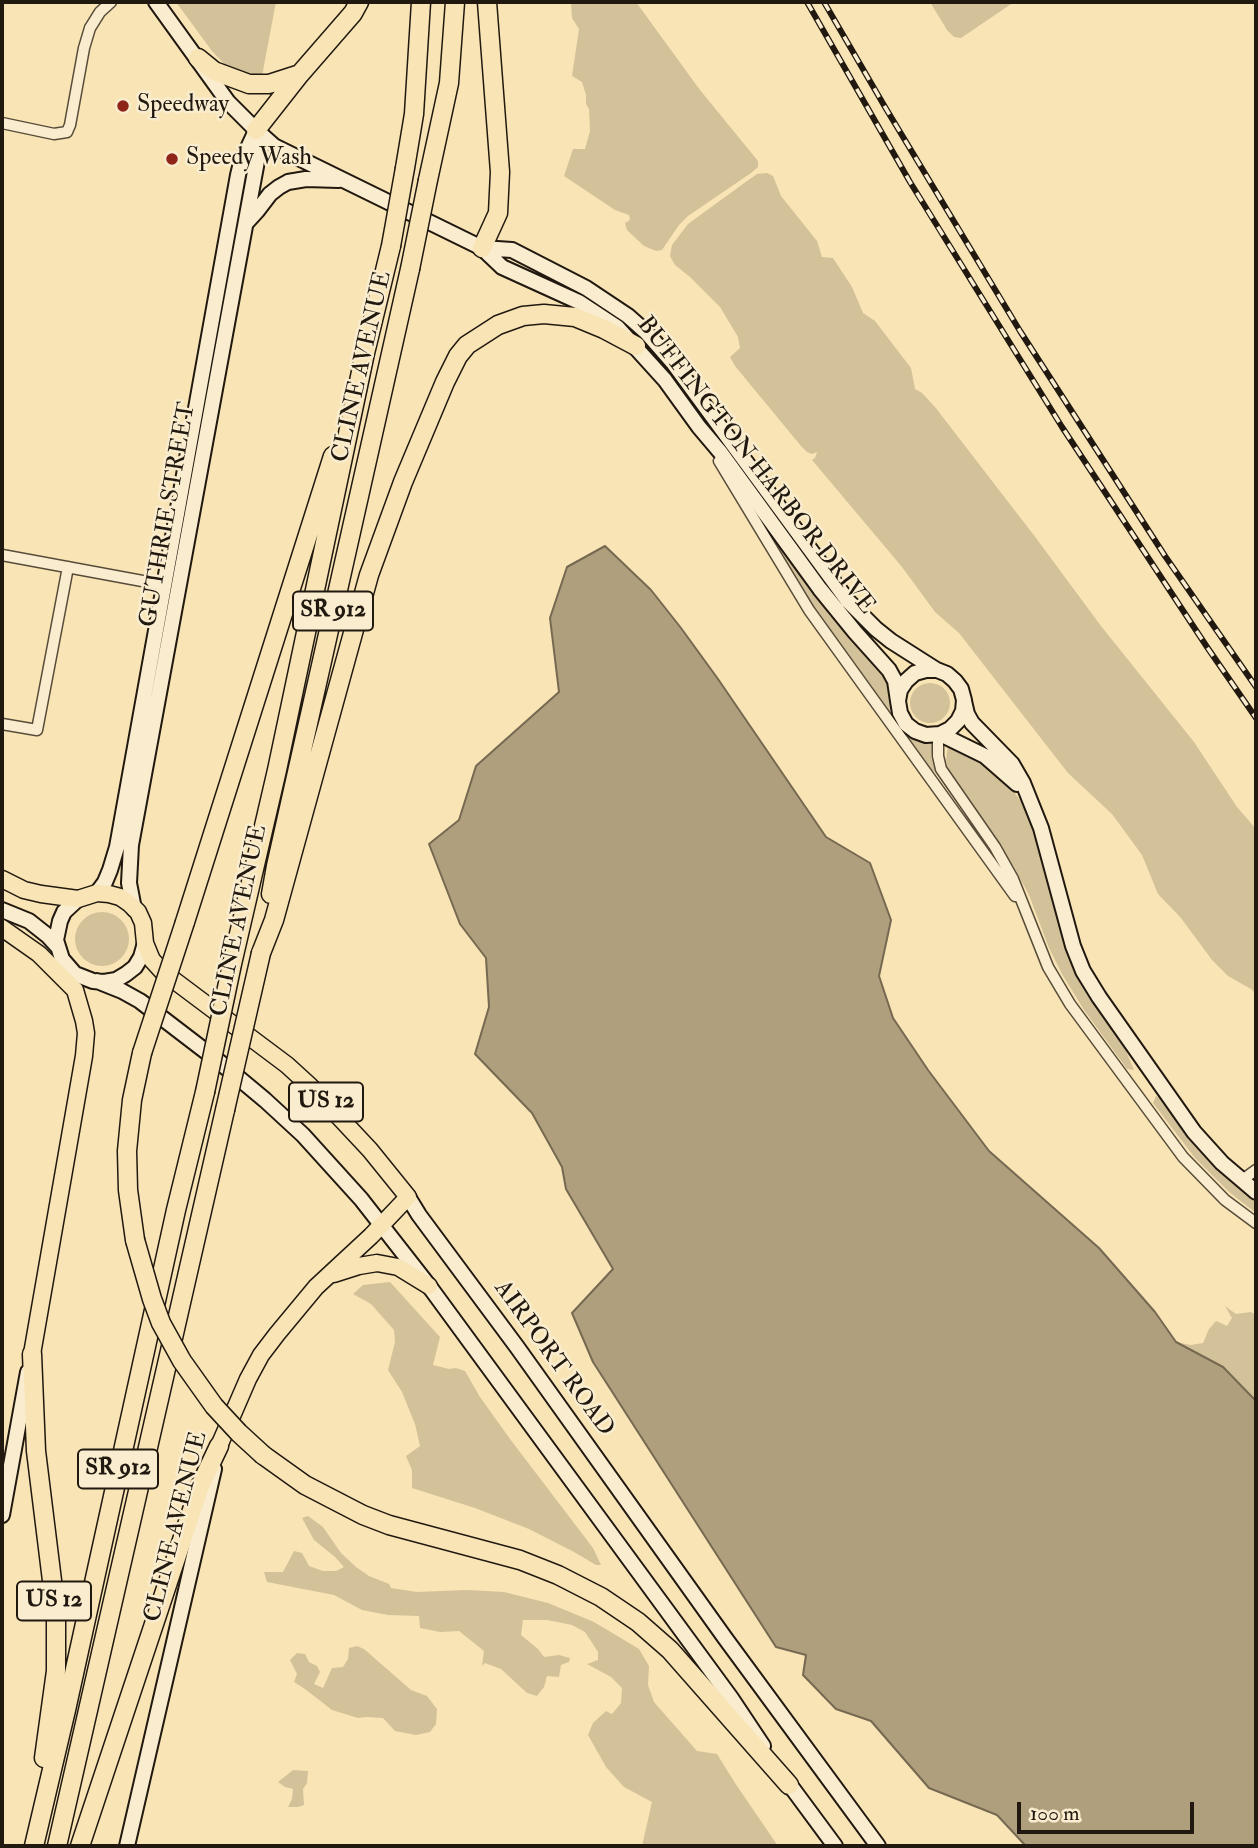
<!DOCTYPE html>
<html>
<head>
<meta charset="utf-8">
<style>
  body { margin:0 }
  #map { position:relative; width:1258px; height:1848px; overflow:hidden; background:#f8e4b5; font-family:"IM FELL Double Pica",serif }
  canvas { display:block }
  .frame { position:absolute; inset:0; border:4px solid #211910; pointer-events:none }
  .scale { position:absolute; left:1017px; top:1802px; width:177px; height:32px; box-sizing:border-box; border:4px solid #211910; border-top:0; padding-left:9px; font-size:21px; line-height:24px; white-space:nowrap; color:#211910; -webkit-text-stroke:5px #faedcf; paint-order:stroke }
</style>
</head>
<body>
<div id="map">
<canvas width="1258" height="1848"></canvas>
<div class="frame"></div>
<div class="scale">100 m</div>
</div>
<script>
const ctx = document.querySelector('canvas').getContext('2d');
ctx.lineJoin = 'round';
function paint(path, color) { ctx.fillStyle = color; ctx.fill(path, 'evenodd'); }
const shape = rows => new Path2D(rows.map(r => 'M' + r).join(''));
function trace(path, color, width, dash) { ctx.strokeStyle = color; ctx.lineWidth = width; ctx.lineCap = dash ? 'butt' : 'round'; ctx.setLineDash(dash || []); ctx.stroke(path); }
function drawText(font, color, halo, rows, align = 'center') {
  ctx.font = font + ' "IM FELL Double Pica",serif'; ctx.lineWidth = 5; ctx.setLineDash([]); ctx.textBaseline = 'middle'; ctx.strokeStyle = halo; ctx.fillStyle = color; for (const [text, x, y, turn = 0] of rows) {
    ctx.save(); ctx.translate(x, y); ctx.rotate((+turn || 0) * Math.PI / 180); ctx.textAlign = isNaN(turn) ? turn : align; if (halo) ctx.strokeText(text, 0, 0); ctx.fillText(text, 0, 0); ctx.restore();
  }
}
paint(shape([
  [176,2,276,2,262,76,230,70,212,51],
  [571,2,636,2,700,90,758,161,758,167,751,173,688,216,679,225,662,250,656,251,644,246,627,230,625,223,630,220,629,215,615,210,564,176,573,149,585,149,590,131,589,109,586,104,586,95,582,82,572,76,579,29,572,18],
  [930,2,1014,2,961,38,954,37,947,30],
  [767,173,773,176,781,196,817,241,822,257,833,258,852,287,863,313,875,321,911,368,915,389,922,393,935,407,1036,538,1101,626,1194,742,1237,807,1256,829,1256,994,1251,989,1228,976,1212,960,1181,918,1158,894,1142,855,1112,814,1068,773,959,633,935,612,902,567,812,460,815,458,817,452,812,454,807,452,801,446,735,366,730,357,740,348,738,337,720,307,690,277,675,265,670,256,672,245,688,224,747,181,757,174],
  [751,503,889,680,893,710,934,741,931,757,935,770,932,773,817,616],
  '910 703a20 20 0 1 1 40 0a20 20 0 1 1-40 0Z',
  [948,745,985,763,1008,783,1024,806,1033,829,1059,924,1074,969,1091,1000,1124,1046,1134,1070,1127,1069,1084,1010,1062,974,1049,948,1029,895,1014,867,949,775,946,760],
  '75 939a27 27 0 1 1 54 0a27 27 0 1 1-54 0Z',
  [1156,1096,1162,1099,1207,1156,1233,1182,1256,1201,1256,1213,1229,1192,1195,1158,1153,1103],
  [390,1282,440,1337,433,1365,449,1369,456,1368,465,1371,480,1397,510,1439,593,1548,601,1565,596,1565,574,1552,529,1529,475,1508,412,1488,412,1470,406,1456,420,1446,415,1424,402,1392,388,1370,395,1342,394,1330,371,1304,353,1294,363,1285],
  [1225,1306,1236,1314,1251,1312,1256,1315,1256,1401,1223,1367,1176,1342,1191,1345,1203,1343,1209,1329,1216,1321,1227,1326,1232,1318],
  [308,1516,323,1527,341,1553,356,1567,369,1576,389,1584,391,1588,417,1592,467,1590,504,1592,548,1603,594,1622,639,1649,649,1666,648,1685,654,1702,697,1751,717,1754,735,1783,778,1846,642,1846,652,1802,624,1787,606,1767,588,1735,593,1723,606,1711,612,1714,621,1703,622,1688,611,1677,587,1664,598,1660,598,1652,585,1632,572,1625,547,1620,523,1620,521,1635,538,1649,544,1657,559,1655,570,1658,569,1662,561,1665,559,1677,547,1676,544,1687,537,1696,527,1693,501,1669,485,1663,482,1666,484,1651,459,1631,440,1632,420,1628,419,1616,388,1615,362,1610,334,1595,267,1582,264,1572,283,1572,294,1551,302,1553,309,1566,323,1571,336,1571,344,1567,335,1557,314,1540,302,1518],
  [357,1646,364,1649,411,1690,427,1696,437,1709,436,1724,430,1732,416,1735,395,1731,383,1718,366,1717,358,1718,332,1710,305,1689,294,1682,297,1674,290,1660,297,1653,305,1654,309,1662,317,1666,320,1672,314,1684,323,1688,332,1668,343,1667,348,1659,349,1648],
  [293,1770,308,1771,307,1783,303,1789,304,1805,298,1807,288,1807,292,1799,293,1789,285,1787,278,1782]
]), '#d3c199');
const water = shape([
  [605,546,651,590,681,628,718,679,826,837,870,863,891,920,879,976,893,1018,928,1070,989,1151,1099,1248,1155,1312,1176,1342,1223,1367,1256,1401,1256,1846,1023,1846,1024,1844,997,1815,929,1788,871,1721,836,1709,803,1675,806,1655,776,1647,593,1362,572,1313,613,1269,566,1189,562,1167,532,1113,475,1054,489,1007,486,958,460,924,429,844,459,820,476,766,559,692,550,618,567,567,605,546]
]);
paint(water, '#af9f7d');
trace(water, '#766951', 2);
const street = shape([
  [2,123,54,134,67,132,70,125,84,48,90,28,100,12,111,2],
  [719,461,809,610,1015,896],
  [2,555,164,585],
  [2,724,37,730,68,567],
  [938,735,938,756,941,769,995,847,1013,879,1048,967,1070,1004,1183,1157,1225,1200,1256,1223],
  [1242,1180,1256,1170]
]);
const secondary = shape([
  [156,2,228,102,256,130,274,146,482,248,502,267,579,302,617,327,665,380,699,427,721,453,820,589,855,632,889,670,895,681,898,701,900,713,906,724,915,731,926,735,940,734,950,729,958,721,963,711,964,700,961,689,955,681,947,674,937,670,926,670,915,673,906,681,900,690,898,701],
  [246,223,257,211,270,194,279,187,288,182,306,179,339,180],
  [482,248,512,250,586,288,628,316,646,332,674,364,848,601,876,629,891,641,935,669],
  [964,701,967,714,972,723,1012,764,1023,783,1041,828,1073,946,1083,971,1099,997,1194,1132,1222,1163,1256,1192],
  [940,734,985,756,1017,784],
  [97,893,105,882,110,870,117,847,238,175,241,163,254,135],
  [78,899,64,912,60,921,56,940,62,959,75,974,93,981,104,982,116,980,126,974,135,967,141,957,145,943],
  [134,909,129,883,131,845,257,161,256,130],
  [2,910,29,921,48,936,58,947],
  [97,981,122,991,140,1001,217,1060,265,1100,303,1135,361,1199,429,1286,731,1698,763,1746],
  [408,1197,419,1215,517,1347,725,1638,878,1846],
  [2,1515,28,1372],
  [784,1777,835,1846],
  [127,1846,214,1469]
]);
const primary = shape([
  [2,879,24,890,41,894,78,899,97,893,109,894,120,897,130,904,138,912,143,923,145,943,152,960,163,972,287,1065,310,1086,370,1150,408,1197,371,1236,316,1287,277,1334,261,1355,248,1379,219,1446],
  [2,928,39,954,75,990,84,1021,86,1033,84,1056,32,1354],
  [334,1274,359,1266,377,1263,398,1267,429,1286]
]);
const highway = shape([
  [198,58,214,71,249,84,269,84,300,74],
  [256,130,300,74,353,13,359,2],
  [405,168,414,114,421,2],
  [428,180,449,83,455,2],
  [482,248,498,213,500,172,487,2],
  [271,894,276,866,410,269],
  [185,922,333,456],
  [261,953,274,920,369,575,403,482,445,382,458,356,467,345,498,325,523,316,544,314,575,317,604,329,636,346],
  [232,964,277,770,365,353,391,246],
  [135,1240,128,1190,127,1151,132,1100,142,1053],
  [32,1354,36,1451,56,1613,56,1671,44,1758],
  [263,1455,305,1485,363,1515,389,1525,520,1560,558,1575,601,1597,638,1622,670,1650,789,1785],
  [34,1846,66,1710,176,1210,205,1092],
  [57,1846,225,1110],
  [80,1846,200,1486,219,1446]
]);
trace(street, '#574c39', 13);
trace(secondary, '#211910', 18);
trace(primary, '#211910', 19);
trace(highway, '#211910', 21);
trace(street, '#faedcf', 10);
trace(secondary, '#faedcf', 14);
trace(primary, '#f8e4b5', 16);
trace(highway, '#f8e4b5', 18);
const rail = shape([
  [807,2,910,182,1062,427,1207,647,1256,718],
  [824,2,885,107,1020,331,1165,556,1256,687]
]);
trace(rail, '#211910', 6);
trace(rail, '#faedcf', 3.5, [10]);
const highwayBridge = shape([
  [391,246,405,168],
  [410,269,428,180],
  [142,1053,185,922],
  [205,1092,232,964],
  [225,1110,261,953],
  [135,1240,152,1299,161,1323,182,1361,214,1406,239,1433,263,1455]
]);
trace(highwayBridge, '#211910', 21, []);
trace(highwayBridge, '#f8e4b5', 18);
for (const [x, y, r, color] of [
  [123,106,7,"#8f2418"],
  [172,159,7,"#8f2418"]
]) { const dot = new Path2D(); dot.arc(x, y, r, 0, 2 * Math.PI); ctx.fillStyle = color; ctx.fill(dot); trace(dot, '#faedcf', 2.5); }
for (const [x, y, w] of [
  [333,611,80],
  [326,1102,74],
  [118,1469,80],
  [54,1601,74]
]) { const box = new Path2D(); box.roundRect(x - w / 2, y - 19.5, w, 39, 5); ctx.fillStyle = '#faedcf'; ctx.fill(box); trace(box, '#211910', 2); }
drawText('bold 23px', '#211910', null, [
  ["SR 912",333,611],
  ["US 12",326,1102],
  ["SR 912",118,1469],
  ["US 12",54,1601]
]);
drawText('24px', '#211910', '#faedcf', [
  ["Speedway",137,106],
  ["Speedy Wash",186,159]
], 'left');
drawText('24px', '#211910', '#faedcf', [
  ["CLINE AVENUE",363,367,-77],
  ["BUFFINGTON HARBOR DRIVE",755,466,52],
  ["GUTHRIE STREET",169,515,-80],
  ["CLINE AVENUE",240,921,-78],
  ["AIRPORT ROAD",553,1359,54],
  ["CLINE AVENUE",177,1527,-76]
]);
</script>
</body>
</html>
